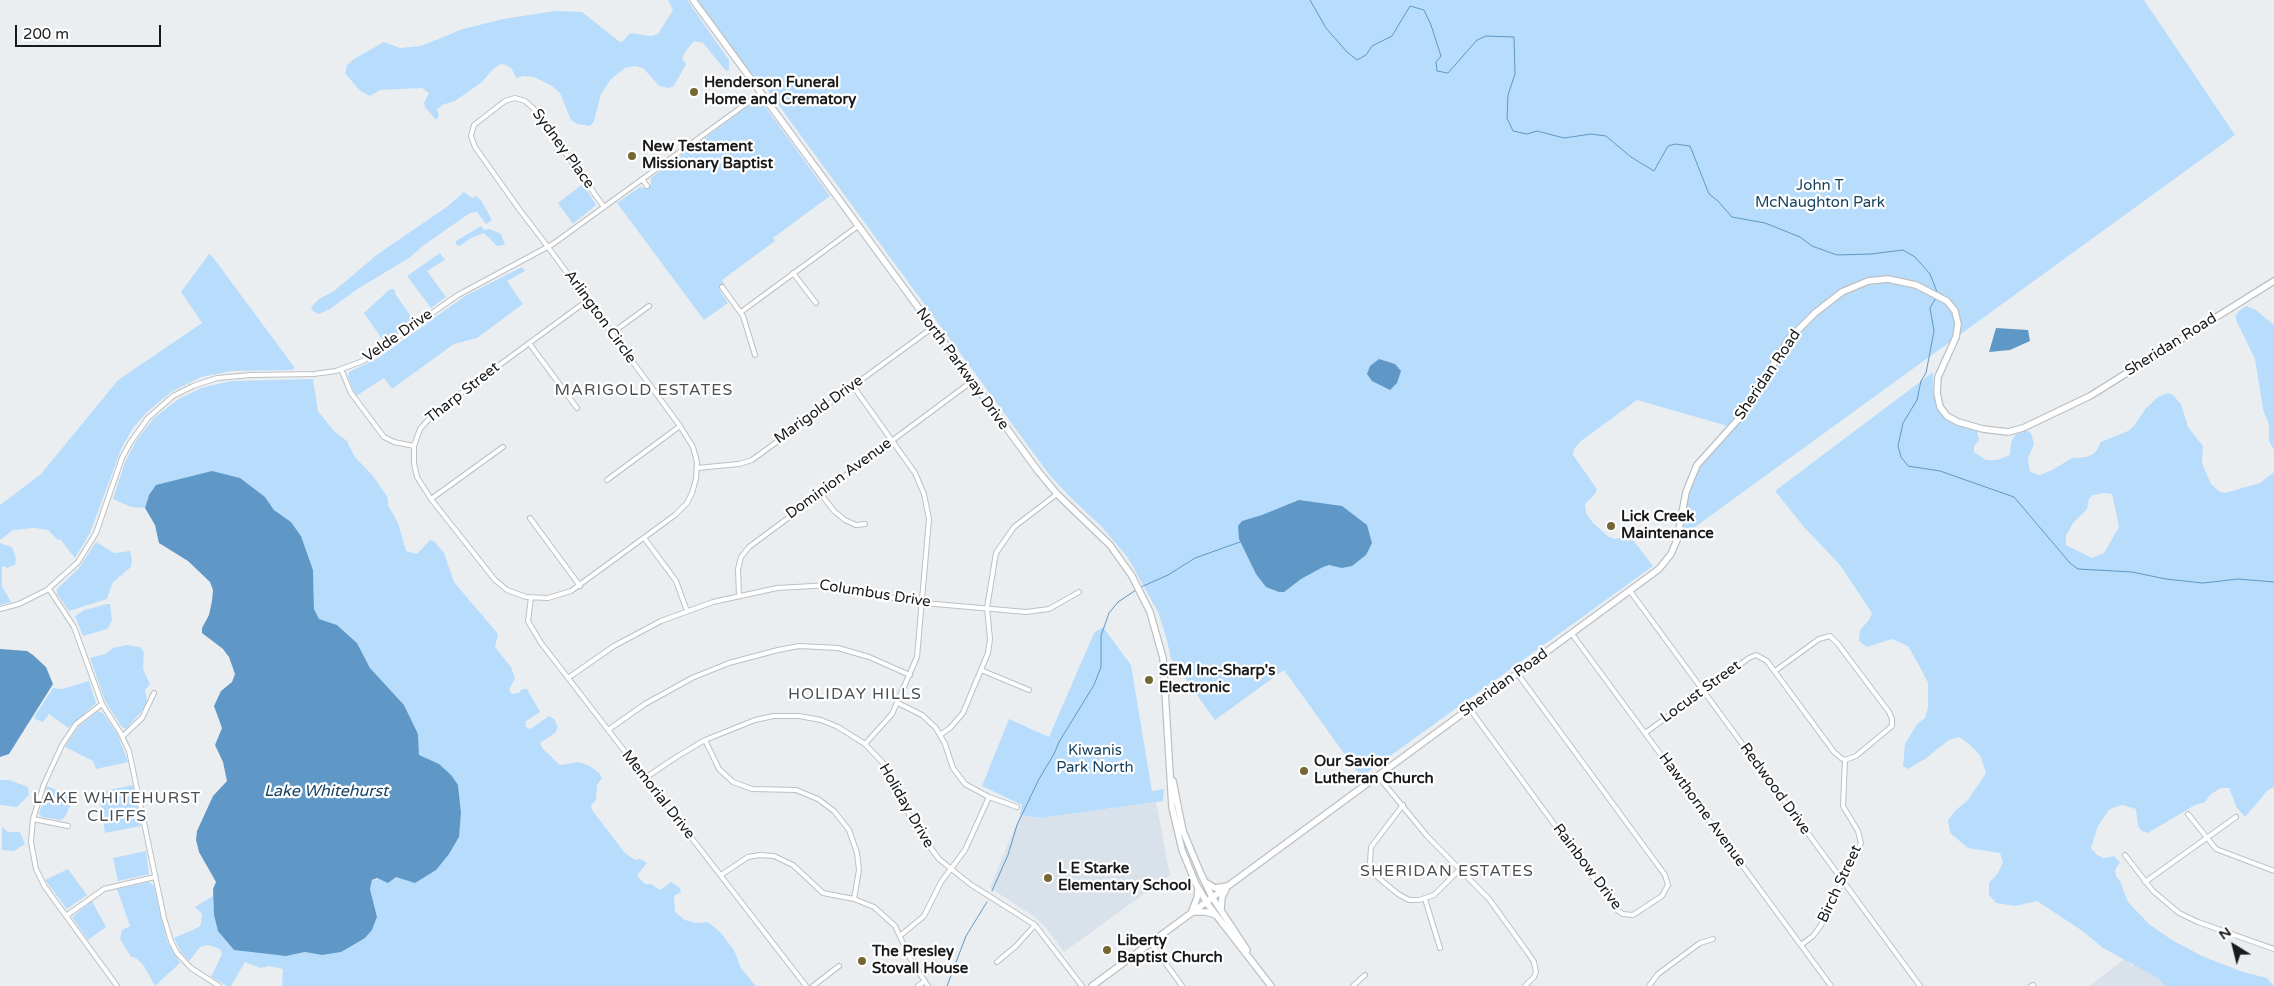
<!DOCTYPE html>
<html>
<head>
<meta charset="utf-8">
<style>
  body { margin:0 }
  #map { position:relative; width:2274px; height:986px; overflow:hidden; background:#ebeef1; font-family:"Varela Round",sans-serif }
  canvas { display:block }
  .north { position:absolute; left:2209px; top:921px; width:50px; height:50px; -webkit-text-stroke:4px #fff; paint-order:stroke; rotate:324deg; font-size:14px; font-weight:700; line-height:20px; text-align:center; color:#18191a }
  .north::after { content:''; display:block; margin:auto; width:18px; height:22px; background:#18191a; clip-path:polygon(50% 0,100% 100%,50% 72%,0 100%) }
  .scale { position:absolute; left:15px; top:25px; width:146px; height:22px; box-sizing:border-box; border:2px solid #18191a; border-top:0; padding-left:6px; font-size:15px; line-height:18px; white-space:nowrap; color:#18191a; -webkit-text-stroke:4px #fff; paint-order:stroke }
</style>
</head>
<body>
<div id="map">
<canvas width="2274" height="986"></canvas>
<div class="north">N</div>
<div class="scale">200 m</div>
</div>
<script>
const ctx = document.querySelector('canvas').getContext('2d');
ctx.lineJoin = 'round';
function paint(path, color) { ctx.fillStyle = color; ctx.fill(path, 'evenodd'); }
const shape = rows => new Path2D(rows.map(r => 'M' + r).join(''));
function trace(path, color, width, dash) { ctx.strokeStyle = color; ctx.lineWidth = width; ctx.lineCap = dash ? 'butt' : 'round'; ctx.setLineDash(dash || []); ctx.stroke(path); }
function drawText(font, color, halo, rows, align = 'center') {
  ctx.font = font + ' "Varela Round",sans-serif'; ctx.lineWidth = 4.5; ctx.setLineDash([]); ctx.textBaseline = 'middle'; ctx.strokeStyle = halo; ctx.fillStyle = color; for (const [text, x, y, turn = 0] of rows) {
    ctx.save(); ctx.translate(x, y); ctx.rotate((+turn || 0) * Math.PI / 180); ctx.textAlign = isNaN(turn) ? turn : align; if (halo) ctx.strokeText(text, 0, 0); ctx.fillText(text, 0, 0); ctx.restore();
  }
}
paint(shape([
  [1156,802,1170,875,1064,952,1046,928,1035,917,990,888,1020,815,1041,818],
  [2164,948,2252,986,2089,986,2126,958,2132,966]
]), '#d9e2ea');
paint(shape([
  [668,0,687,0,729,60,729,70,726,71,703,43,694,41,685,52,682,58,686,64,674,86,669,88,659,86,643,68,635,66,625,68,611,79,601,94,594,121,590,126,577,124,571,120,560,93,552,86,534,77,524,76,516,78,512,69,506,65,501,64,494,68,482,82,455,101,442,105,437,110,439,116,436,120,425,107,424,103,429,93,422,88,380,90,370,96,359,90,345,73,347,65,354,59,384,42,400,48,421,46,463,29,503,19,555,11,582,12,620,42,623,41,630,33,651,36,658,34,673,10],
  [694,0,2144,0,2235,135,1677,540,1692,476,1731,427,1637,400,1581,441,1574,449,1573,455,1597,489,1595,494,1585,504,1586,513,1593,523,1609,537,1615,539,1630,536,1653,566,1361,777,1284,670,1215,720,1171,659,1167,640,1158,612,1128,558,1102,527,1070,497,1048,473,769,92,766,85,766,79,756,86],
  [755,101,764,105,830,196,773,238,775,241,722,280,725,285,719,289,728,303,704,320,617,203,640,187,645,188,651,184,651,178],
  [583,184,596,205,573,224,558,203],
  [464,192,472,198,476,196,481,200,492,220,486,224,477,212,470,213,424,245,409,258,356,290,330,309,319,314,313,311,311,307,319,299,334,291,378,254,448,206],
  [481,226,484,230,489,229,501,234,505,245,497,246,484,233,471,238,460,246,456,245,456,241],
  [440,253,445,260,427,271,446,297,431,308,407,276],
  [209,254,212,256,295,368,291,370,232,371,201,377,171,392,147,412,133,428,122,447,90,533,75,558,60,539,58,540,48,530,34,528,13,530,0,540,0,505,41,474,118,380,202,323,181,292],
  [522,267,525,271,507,281,523,304,477,338,454,344,392,389,384,378,356,396,348,377,349,372,378,358,465,296],
  [390,289,394,289,396,295,414,321,384,342,364,313],
  [2246,306,2256,310,2274,325,2274,450,2269,441,2269,425,2263,409,2255,359,2236,320,2236,315,2239,311],
  [1933,372,1933,390,1937,409,1951,422,1977,431,1979,440,1974,446,1974,452,1986,460,1997,460,2010,455,2011,442,2015,435,2026,430,2031,433,2034,444,2028,458,2030,472,2040,475,2052,470,2072,458,2086,457,2093,454,2097,450,2101,442,2128,431,2134,426,2146,408,2158,397,2168,393,2173,395,2181,404,2188,427,2203,446,2202,462,2204,468,2211,484,2219,491,2225,493,2260,483,2274,472,2274,787,2268,790,2245,817,2237,808,2229,788,2221,788,2211,794,2205,802,2195,805,2148,833,2142,831,2138,826,2136,809,2123,805,2115,807,2109,810,2098,826,2091,848,2097,855,2104,858,2114,856,2120,862,2115,870,2116,876,2120,881,2128,902,2149,924,2172,940,2202,956,2243,972,2267,978,2274,986,2165,986,2158,978,2103,948,2081,930,2037,901,2015,906,1996,903,1989,895,1989,883,1998,873,2003,862,2000,853,1968,848,1950,833,1948,820,1956,810,1968,800,1986,773,1980,755,1969,744,1959,737,1949,740,1925,759,1908,769,1903,766,1905,744,1917,724,1925,718,1928,707,1928,683,1922,671,1908,646,1892,639,1867,647,1859,641,1860,630,1869,620,1872,613,1840,565,1804,527,1775,491],
  [2104,493,2112,494,2119,527,2104,553,2092,558,2066,545,2066,536,2073,523,2087,509,2089,499,2093,495],
  [313,379,318,411,334,431,347,441,354,456,373,476,388,498,388,505,398,523,406,551,417,554,430,540,435,542,444,553,454,582,498,634,495,647,511,667,515,678,509,690,512,694,518,693,523,689,527,689,540,712,525,722,526,727,530,729,549,716,554,719,558,727,555,733,540,743,543,749,560,765,578,762,590,766,599,773,602,778,597,785,596,800,591,805,592,810,625,853,635,860,641,859,647,863,637,875,640,879,645,884,651,884,660,890,671,882,680,888,681,892,674,896,675,912,685,920,696,923,708,922,720,932,734,950,741,968,756,986,282,986,283,969,269,966,260,968,245,962,231,986,227,986,211,977,222,954,220,949,208,945,200,947,189,961,181,952,174,938,199,927,201,924,202,914,195,907,213,896,214,915,291,955,305,952,322,955,365,938,372,930,377,917,370,889,372,880,396,877,449,854,459,837,461,813,458,785,419,755,418,734,404,705,370,668,357,643,337,625,319,620,314,609,313,570,301,536,291,522,274,510,265,497,149,495,145,508,131,507,113,499,125,462,136,441,154,418,177,400,201,388,231,381],
  [96,542,114,553,130,551,132,561,131,567,113,582,107,599,69,611,57,594,57,589,78,569],
  [0,543,12,547,16,558,15,565,7,568,3,566,2,568,2,586,11,602,0,605],
  [107,604,110,604,112,621,107,629,83,636,75,616,84,610],
  [1103,627,1131,665,1152,791,1164,789,1163,801,1041,818,1020,815,1022,805,982,786,1009,719,1049,737,1094,633],
  [126,645,140,647,144,652,143,669,150,684,145,690,147,701,142,711,126,729,122,727,105,701,90,658,105,654,113,648],
  [89,681,96,703,68,728,49,714,43,722,35,719,34,717,53,688,62,689],
  [98,711,103,713,117,733,128,762,96,769,93,761,65,747,78,727],
  [0,780,9,780,28,787,29,795,17,807,0,805],
  [133,785,141,826,105,833,99,792],
  [47,786,74,798,65,817,61,820,42,817,39,814],
  [2,827,8,832,20,832,25,844,14,851,2,850],
  [146,851,149,874,118,881,113,858],
  [68,869,87,895,67,909,45,880],
  [149,882,154,886,167,941,180,963,155,986,144,966,136,958,131,957,120,939,122,930,130,926,117,889],
  [92,901,106,927,88,940,72,917]
]), '#b8ddfc');
paint(shape([
  [1996,328,2028,330,2030,341,2010,350,1989,352],
  [1379,359,1395,364,1401,371,1397,383,1390,390,1372,381,1367,374,1370,366],
  [212,471,240,478,265,497,274,510,291,522,301,536,313,570,314,609,319,619,337,625,357,643,370,668,404,705,418,734,419,755,439,764,451,775,458,785,461,813,459,837,449,854,436,870,415,883,396,877,388,883,377,878,372,880,370,889,377,917,372,930,365,938,341,952,322,955,305,952,286,956,234,950,218,931,214,915,213,889,216,882,199,852,196,840,197,831,213,796,227,781,223,762,215,745,222,728,214,706,221,691,232,682,235,674,229,657,223,649,202,633,202,628,209,615,212,601,213,590,210,582,188,561,159,543,155,525,145,508,149,495,156,485],
  [1299,500,1342,506,1367,525,1372,543,1366,555,1352,566,1342,568,1329,565,1323,567,1301,579,1284,592,1279,592,1266,587,1256,574,1239,539,1238,526,1242,521,1262,515],
  [0,649,27,651,33,655,46,667,53,684,9,754,0,757]
]), '#5f98c6');
trace(shape([
  [1310,0,1326,28,1347,52,1357,60,1366,55,1372,46,1392,36,1410,6,1424,10,1431,25,1441,56,1436,62,1437,71,1448,73,1477,40,1486,36,1514,37,1515,74,1508,95,1507,118,1513,131,1527,134,1537,131,1564,138,1591,134,1606,136,1631,157,1654,171,1668,146,1675,144,1690,146,1709,194,1718,201,1732,217,1765,223,1800,237,1812,246,1837,255,1871,254,1903,250,1915,257,1930,274,1937,292],
  [1936,298,1930,308,1934,331,1926,373,1921,381,1917,400,1903,423,1898,446,1901,457,1908,466,1940,471,2014,497,2070,563,2078,569,2132,572,2166,579,2203,583,2238,579,2274,582],
  [1141,587,1168,575,1195,558,1240,542],
  [992,891,1008,855,1017,825,1039,779,1054,754,1059,742,1094,685,1101,667,1101,636,1109,613,1118,602,1136,590],
  [947,986,966,936,987,902]
]), '#5f98c6', 1);
const street = shape([
  [642,179,647,186],
  [793,273,816,303],
  [722,287,743,316,755,355],
  [588,300,434,413,420,429,414,446,414,463,417,477,431,499,495,580,507,590,526,597,548,598,571,591,675,515,687,503,692,493,696,479,697,462,693,447,680,426,548,247,519,209,475,147,471,136,474,125,505,101,515,98,525,101,533,108,604,207],
  [741,312,858,226],
  [612,333,649,306],
  [529,343,577,408],
  [341,369,351,393,384,437,394,442,414,446],
  [853,386,915,473,924,494,929,519,917,657,892,714,865,744],
  [697,468,739,464,752,460,932,328],
  [607,480,680,426],
  [820,493,834,511,845,520,856,525,865,524],
  [431,499,503,447],
  [530,518,580,586],
  [645,539,676,581,687,611],
  [49,589,74,627,102,704,120,732,129,751,164,918,171,941,177,953,191,968,219,986],
  [1630,591,1920,986],
  [739,596,738,569,741,557,749,547,971,382],
  [531,598,528,621,541,643,806,986],
  [0,609,19,604,47,590,78,562,96,533,122,458,130,443,148,418,173,396,193,386,217,378,251,375,314,374,336,371,363,361,458,295,553,244,761,93],
  [1572,634,1831,986],
  [981,670,1029,690],
  [568,678,614,646,661,621,713,602,777,588,831,585,913,602,1026,612,1049,609,1079,592],
  [898,703,922,715,936,728,945,744,953,768,965,784,989,797,1017,807],
  [102,704,76,724,62,745,44,784,33,819,31,842,36,869,45,887,117,986],
  [1469,708,1617,910,1623,914,1633,915,1662,896,1668,885,1665,875,1517,673],
  [608,730,645,704,692,678,729,663,778,650,799,646,838,648,869,657,910,675],
  [1645,733,1749,658,1756,655,1767,661,1834,752,1841,758,1845,760,1856,756,1892,726,1892,719,1889,712,1838,644,1830,636,1819,639,1775,671],
  [940,735,950,728,963,713,988,653,990,639,987,608,996,553,1014,527,1057,494],
  [123,736,142,718,154,693],
  [705,740,719,769,733,782,752,789,796,790,818,799,834,811,849,830,857,853,859,870,854,899],
  [1377,775,1427,836,1489,899,1528,953,1534,962,1536,972,1534,977,1525,986],
  [645,778,678,756,705,740,755,720,774,716,799,716,821,720,838,727,865,744,883,763,892,778,914,825,939,859,970,884,1035,925,1082,986],
  [1403,805,1371,847,1370,863,1375,875,1398,894,1409,900,1419,900,1434,895,1461,868],
  [2188,814,2216,849,2274,871],
  [33,819,68,826],
  [2125,855,2153,891,2179,913,2198,922,2274,949],
  [721,875,748,857,760,855,774,856,793,865,823,893,854,899,874,907,895,926,911,960,928,986],
  [2145,882,2236,817],
  [1425,899,1440,948],
  [66,916,104,889,155,877],
  [901,935,924,916,941,882,965,850,989,797],
  [1151,943,1182,986],
  [1801,945,1813,936,1821,925,1861,843,1858,831,1843,806,1845,760],
  [997,962,1016,946,1035,925],
  [813,986,839,966],
  [918,986,925,981],
  [1353,986,1365,975],
  [1649,986,1658,974,1700,943,1713,939],
  [2031,986,2033,985]
]);
const secondary = shape([
  [693,0,1038,471,1057,494,1110,545,1132,576,1150,612,1163,658,1172,807,1182,850,1196,884,1209,906,1271,986],
  [1173,781,1183,831,1201,874,1212,897,1247,950],
  [1205,882,1215,888,1227,886],
  [1221,909,1222,897,1226,889],
  [1192,911,1197,898,1198,889],
  [1193,912,1206,912,1216,915],
  [1092,986,1659,569,1671,554,1677,540,1686,492,1697,465,1743,414,1788,340,1815,313,1842,292,1868,281,1888,279,1916,285,1947,301,1955,311,1958,324,1956,337,1938,377,1937,393,1940,407,1947,416,1958,422,1983,429,2008,432,2023,428,2090,396,2274,281]
]);
trace(street, '#bdc0c3', 6);
trace(secondary, '#bdc0c3', 8);
trace(street, '#fff', 4);
trace(secondary, '#fff', 5.5);
for (const [x, y, r, color] of [
  [694,92,5,"#756634"],
  [632,156,5,"#756634"],
  [1611,526,5,"#756634"],
  [1149,680,5,"#756634"],
  [1304,771,5,"#756634"],
  [1048,878,5,"#756634"],
  [1107,950,5,"#756634"],
  [862,961,5,"#756634"]
]) { const dot = new Path2D(); dot.arc(x, y, r, 0, 2 * Math.PI); ctx.fillStyle = color; ctx.fill(dot); trace(dot, '#fff', 2); }
drawText('bold 15px', '#18191a', '#fff', [
  ["Henderson Funeral",704,83],
  ["Home and Crematory",704,100],
  ["New Testament",642,147],
  ["Missionary Baptist",642,164],
  ["Lick Creek",1621,517],
  ["Maintenance",1621,534],
  ["SEM Inc-Sharp's",1159,671],
  ["Electronic",1159,688],
  ["Our Savior",1314,762],
  ["Lutheran Church",1314,779],
  ["L E Starke",1058,869],
  ["Elementary School",1058,886],
  ["Liberty",1117,941],
  ["Baptist Church",1117,958],
  ["The Presley",872,952],
  ["Stovall House",872,969]
], 'left');
drawText('15px', '#18191a', '#fff', [
  ["Sydney Place",563,149,54],
  ["Arlington Circle",600,317,54],
  ["Velde Drive",398,336,-35],
  ["Sheridan Road",2171,345,-32],
  ["North Parkway Drive",962,369,54],
  ["Sheridan Road",1768,375,-56],
  ["Tharp Street",463,393,-38],
  ["Marigold Drive",819,410,-36],
  ["Dominion Avenue",839,479,-36],
  ["Columbus Drive",875,594,9],
  ["Sheridan Road",1504,683,-36],
  ["Locust Street",1701,692,-36],
  ["Redwood Drive",1775,789,54],
  ["Memorial Drive",658,795,52],
  ["Holiday Drive",906,806,60],
  ["Hawthorne Avenue",1702,810,54],
  ["Rainbow Drive",1587,867,53],
  ["Birch Street",1840,884,-65]
]);
drawText('15px', '#164261', '#fff', [
  ["John T",1820,186],
  ["McNaughton Park",1820,203],
  ["Kiwanis",1095,751],
  ["Park North",1095,768]
]);
ctx.letterSpacing = '1px';
drawText('16px', '#4d5053', '#fff', [
  ["MARIGOLD ESTATES",644,391],
  ["HOLIDAY HILLS",855,695],
  ["LAKE WHITEHURST",117,799],
  ["CLIFFS",117,817],
  ["SHERIDAN ESTATES",1447,872]
]);
ctx.letterSpacing = '0px';
drawText('italic 16px', '#194464', '#fff', [
  ["Lake Whitehurst",326,792]
]);
</script>
</body>
</html>
